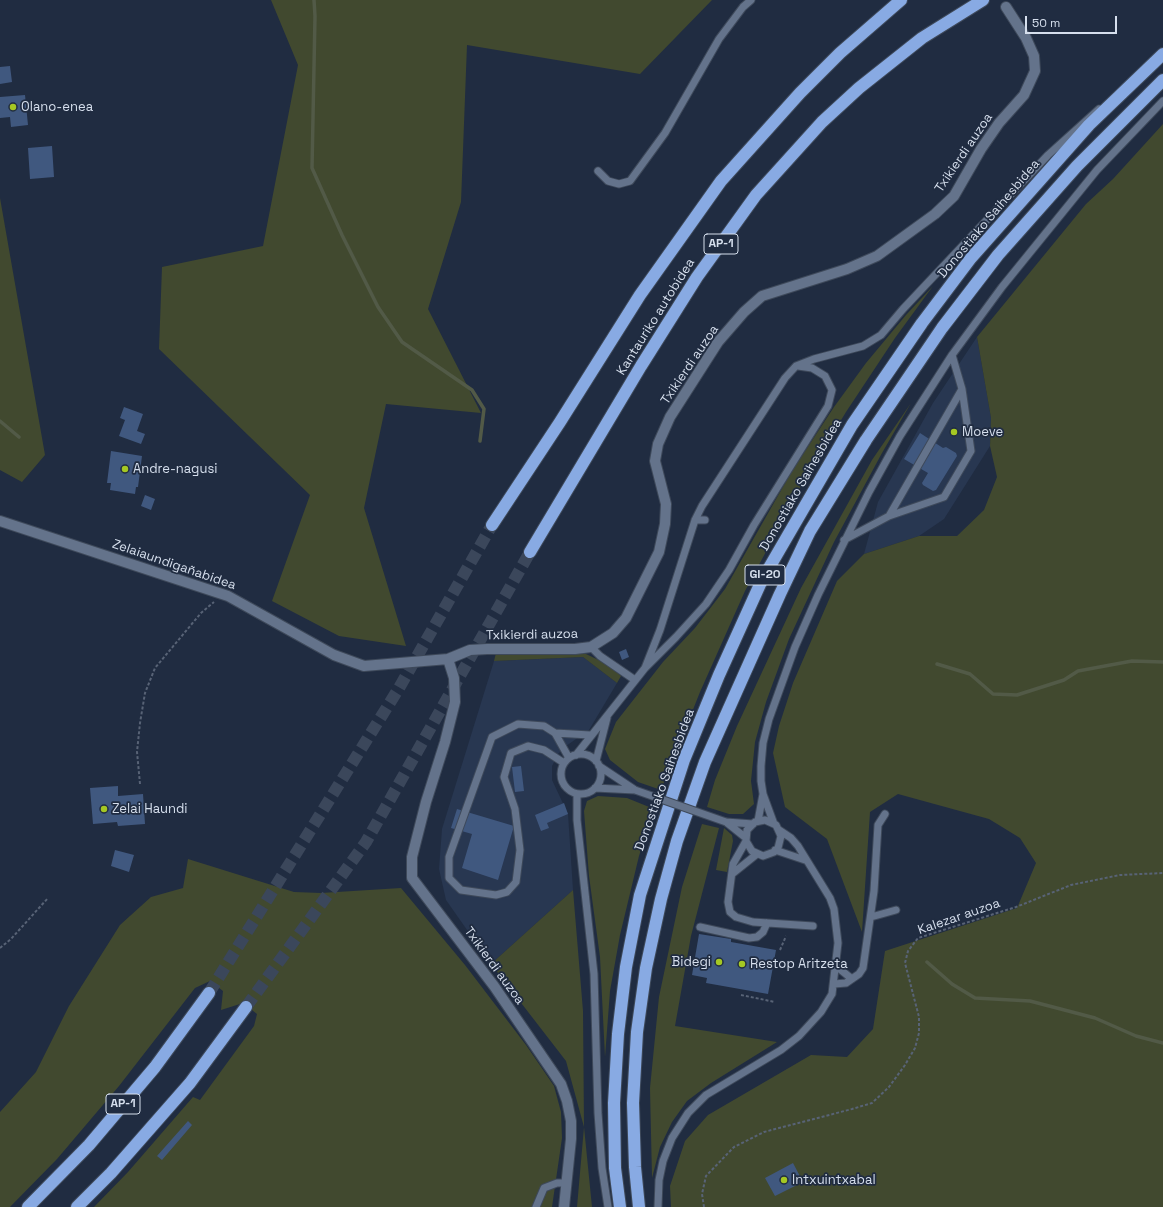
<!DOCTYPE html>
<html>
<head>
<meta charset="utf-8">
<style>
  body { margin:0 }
  #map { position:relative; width:1163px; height:1207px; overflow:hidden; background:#202c41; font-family:"Space Grotesk",sans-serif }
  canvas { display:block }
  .scale { position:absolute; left:1025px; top:16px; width:92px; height:18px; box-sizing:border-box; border:2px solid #d6dfed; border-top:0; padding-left:5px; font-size:12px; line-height:14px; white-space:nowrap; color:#d6dfed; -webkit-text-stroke:3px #202c41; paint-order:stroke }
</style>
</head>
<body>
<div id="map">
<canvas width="1163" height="1207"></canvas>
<div class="scale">50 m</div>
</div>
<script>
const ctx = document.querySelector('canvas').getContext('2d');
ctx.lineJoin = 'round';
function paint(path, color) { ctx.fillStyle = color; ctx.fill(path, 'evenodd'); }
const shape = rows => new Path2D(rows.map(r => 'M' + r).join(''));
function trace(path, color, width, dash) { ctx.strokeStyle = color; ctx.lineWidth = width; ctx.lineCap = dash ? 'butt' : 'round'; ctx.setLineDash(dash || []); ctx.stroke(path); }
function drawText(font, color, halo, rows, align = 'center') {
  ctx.font = font + ' "Space Grotesk",sans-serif'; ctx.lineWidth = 3.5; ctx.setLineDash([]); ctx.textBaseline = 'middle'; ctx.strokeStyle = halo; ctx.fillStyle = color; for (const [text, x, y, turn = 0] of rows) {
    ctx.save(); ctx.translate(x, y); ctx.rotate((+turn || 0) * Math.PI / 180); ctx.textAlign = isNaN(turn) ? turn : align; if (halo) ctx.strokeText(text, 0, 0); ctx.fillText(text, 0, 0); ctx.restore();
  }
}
paint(shape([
  [977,337,991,418,990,446,944,519,919,536,864,554,878,502,933,403],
  [583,657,617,683,589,730,566,746,558,754,552,766,552,780,568,814,573,890,491,964,446,900,439,869,442,829,494,661]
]), '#283751');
paint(shape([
  [271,0,712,0,640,74,467,45,461,202,428,309,481,413,386,404,364,508,406,646,339,636,272,601,310,495,159,349,162,267,263,246,298,65],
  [1163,124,1163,1207,671,1207,670,1186,685,1141,708,1115,811,1055,847,1057,873,1029,885,951,1017,908,1036,863,1020,838,989,819,898,794,870,812,862,932,827,839,785,807,773,753,779,726,793,683,837,581,864,554,919,536,957,536,984,510,997,477,990,446,991,418,977,337,1086,204,1113,179],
  [0,198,45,455,22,482,0,470],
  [933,286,895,338,846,412,801,486,745,591,700,692,661,790,638,782,610,760,605,749,616,722,663,662,695,628,725,589,792,471,834,407,866,363,906,315],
  [911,403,882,453,834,542,789,639,766,702,755,742,751,781,754,804,743,814,729,814,707,807,715,780,737,726,801,588,872,460],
  [496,653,586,654,609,665,621,676,617,683,583,657,494,661],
  [598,796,627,798,654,809,639,856,620,935,610,991,605,1057,600,957,589,876,584,811,587,801],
  [702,824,719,828,691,936,675,1026,777,1042,711,1083,687,1101,672,1122,660,1147,652,1178,650,1088,659,997,682,887],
  [724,828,732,835,733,841,727,872,716,870],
  [188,859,294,892,321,893,401,888,465,965,526,1045,554,1086,561,1112,562,1138,552,1207,94,1207,128,1172,193,1097,200,1100,254,1026,257,1014,243,1003,221,1010,223,991,210,981,195,988,119,1086,57,1159,10,1207,0,1207,0,1112,36,1072,69,1006,120,925,151,897,183,888],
  [573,890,583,1011,584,1127,592,1207,577,1207,584,1127,566,1061,491,964]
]), '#41492f');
trace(shape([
  [314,0,315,16,312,168,342,235,378,307,402,342,472,390,484,409,480,441],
  [0,421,19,437],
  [937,664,970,674,993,694,1017,695,1064,680,1078,671,1132,661,1163,662],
  [927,962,952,984,975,998,1030,1001,1095,1018,1136,1036,1163,1043]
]), '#525a47', 3.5);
paint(shape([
  [10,66,12,82,0,84,0,67],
  [25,95,28,125,11,127,10,117,0,118,0,97],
  [52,146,54,177,30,179,28,148],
  [124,407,143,414,137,431,145,434,141,444,119,436,125,420,120,418],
  [920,433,943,448,946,447,956,453,957,456,936,490,933,491,923,485,922,483,928,473,904,459],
  [111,451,142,456,138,487,136,487,135,494,110,490,111,483,107,483],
  [145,495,155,499,151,510,141,506],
  [626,649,629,657,622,660,619,652],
  [521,766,524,791,515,792,512,767],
  [118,786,118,796,143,794,145,824,118,826,117,822,93,824,90,788],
  [564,803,568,814,547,823,549,828,541,831,535,815],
  [457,809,514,826,498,880,462,868,472,834,451,828],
  [115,850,134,855,129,872,111,866],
  [699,934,731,939,731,942,776,950,768,994,706,983,707,978,692,975],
  [188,1121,192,1125,162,1160,157,1156],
  [793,1163,803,1182,775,1196,765,1178]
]), '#40587f');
trace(shape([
  [209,993,399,688,492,525],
  [246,1007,366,842,530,552]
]), '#3b475b', 12, [12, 6]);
const service = shape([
  [598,171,608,181,619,184,630,181,665,133,719,39,743,7,751,0],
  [889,516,944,497,971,451,962,389],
  [695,520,705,520],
  [844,540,889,516,962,389,952,355],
  [591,647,600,656,635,680],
  [645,668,660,630,695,520,702,506,785,378,796,366,814,359,863,346,881,335,903,309,1048,155,1099,109],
  [555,733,590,735],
  '561 774a20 20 0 1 1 40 0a20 20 0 1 1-40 0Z',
  [576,755,645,668,676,637,706,604,729,570,754,525,828,406,832,390,825,376,812,368,798,366],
  [596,761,607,718],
  [564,763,544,750,528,746,511,753,504,777,515,809,520,850,516,882,507,892,496,895,461,890,449,878,449,857,492,737,518,724,544,726,555,733,569,758],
  [599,766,635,790],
  [595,788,635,790],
  [577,794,577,820,594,974,598,1113,602,1168,608,1207],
  [758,821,763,794],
  [726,822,753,824],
  [726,822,746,838],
  [774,824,763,794,761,781,761,766,763,743,769,719,795,647,818,595,869,492,900,436,952,355,1002,287,1097,170,1163,101],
  [746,841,752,851,763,856,774,852,778,848,781,836,776,825,765,820,755,822,747,830,746,841,733,864,728,902,730,912,736,917,753,922,813,926],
  [775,850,805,860],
  [732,874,757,854],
  [871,917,896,910],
  [700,927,749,938,757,937,763,932,767,923],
  [836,966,852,979],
  [834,984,846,983,859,974,863,968,874,891,878,825,885,814],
  [536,1207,544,1188,557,1183,566,1183],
  [658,1207,659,1180,663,1161,672,1138,688,1113,706,1095,781,1050,799,1036,821,1012,832,994,838,943,834,909,830,898,798,846,791,838,779,830]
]);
const minor = shape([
  [0,521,228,596,334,655,364,666,448,659,470,650,487,649,575,649,591,647,613,633,626,618,659,552,665,524,666,504,655,461,658,444,670,417,718,342,744,312,762,296,847,269,877,256,935,214,954,196,981,149,999,123,1024,95,1035,71,1034,56,1026,38,1006,7],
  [448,659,454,678,455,702,445,742,426,802,412,857,412,878,494,986,561,1084,567,1101,571,1121,571,1139,564,1207]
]);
const motorway = shape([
  [492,525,560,422,640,295,721,181,800,93,840,53,901,0],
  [530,552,641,366,697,277,756,195,822,122,859,88,922,38,983,0],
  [28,1207,89,1145,155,1067,209,993],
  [77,1207,111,1173,190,1083,246,1007],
  [620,1207,615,1168,614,1103,618,1034,626,967,640,895,684,760,719,675,762,580,852,425,922,323,971,258,1089,125,1163,54],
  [639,1207,635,1167,633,1103,637,1032,646,968,661,899,677,841,705,762,780,594,810,531,866,440,942,328,998,255,1077,166,1163,80]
]);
trace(service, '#3e495a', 9);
trace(minor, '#3e495a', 12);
trace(motorway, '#3e495a', 14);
trace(shape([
  [140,784,137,752,140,723,145,693,155,668,201,613,214,602],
  [0,948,11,939,48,898],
  [780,950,786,936],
  [741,995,775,1002],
  [704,1207,702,1194,706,1176,734,1147,764,1132,852,1109,872,1103,889,1087,905,1065,915,1048,919,1033,919,1017,905,963,908,951,918,938,1016,907,1071,885,1120,875,1163,873]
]), '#586376', 2, [3, 2]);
trace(service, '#64738b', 7);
trace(minor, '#64738b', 10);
trace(motorway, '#88aae3', 12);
const serviceBridge = shape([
  [635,790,726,822]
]);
trace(serviceBridge, '#3e495a', 9, []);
trace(serviceBridge, '#64738b', 7);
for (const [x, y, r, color] of [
  [13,107,4,"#a5c823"],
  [954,432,4,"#a5c823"],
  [125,469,4,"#a5c823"],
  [104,809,4,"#a5c823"],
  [719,962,4,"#a5c823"],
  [742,964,4,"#a5c823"],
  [784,1180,4,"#a5c823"]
]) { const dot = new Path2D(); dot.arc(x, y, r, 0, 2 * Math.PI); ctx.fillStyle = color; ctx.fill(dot); trace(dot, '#202c41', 1.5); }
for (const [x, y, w] of [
  [721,244,34],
  [765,575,40],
  [123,1104,34]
]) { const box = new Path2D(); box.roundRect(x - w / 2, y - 10, w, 20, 3); ctx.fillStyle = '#202c41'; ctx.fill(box); trace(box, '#d6dfed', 1); }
drawText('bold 12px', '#d6dfed', null, [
  ["AP-1",721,244],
  ["GI-20",765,575],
  ["AP-1",123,1104]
]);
drawText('13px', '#d6dfed', '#202c41', [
  ["Olano-enea",21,107],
  ["Moeve",962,432],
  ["Andre-nagusi",133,469],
  ["Zelai Haundi",112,809],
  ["Bidegi",711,962,"right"],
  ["Restop Aritzeta",750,964],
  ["Intxuintxabal",792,1180]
], 'left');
drawText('13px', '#d6dfed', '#202c41', [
  ["Txikierdi auzoa",964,153,-56],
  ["Donostiako Saihesbidea",989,219,-50],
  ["Kantauriko autobidea",656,317,-58],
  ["Txikierdi auzoa",690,365,-56],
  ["Donostiako Saihesbidea",801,485,-60],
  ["Zelaiaundigañabidea",174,565,19],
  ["Txikierdi auzoa",532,635,-1],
  ["Donostiako Saihesbidea",665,780,-70],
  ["Kalezar auzoa",959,917,-19],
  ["Txikierdi auzoa",494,966,54]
]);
</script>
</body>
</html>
